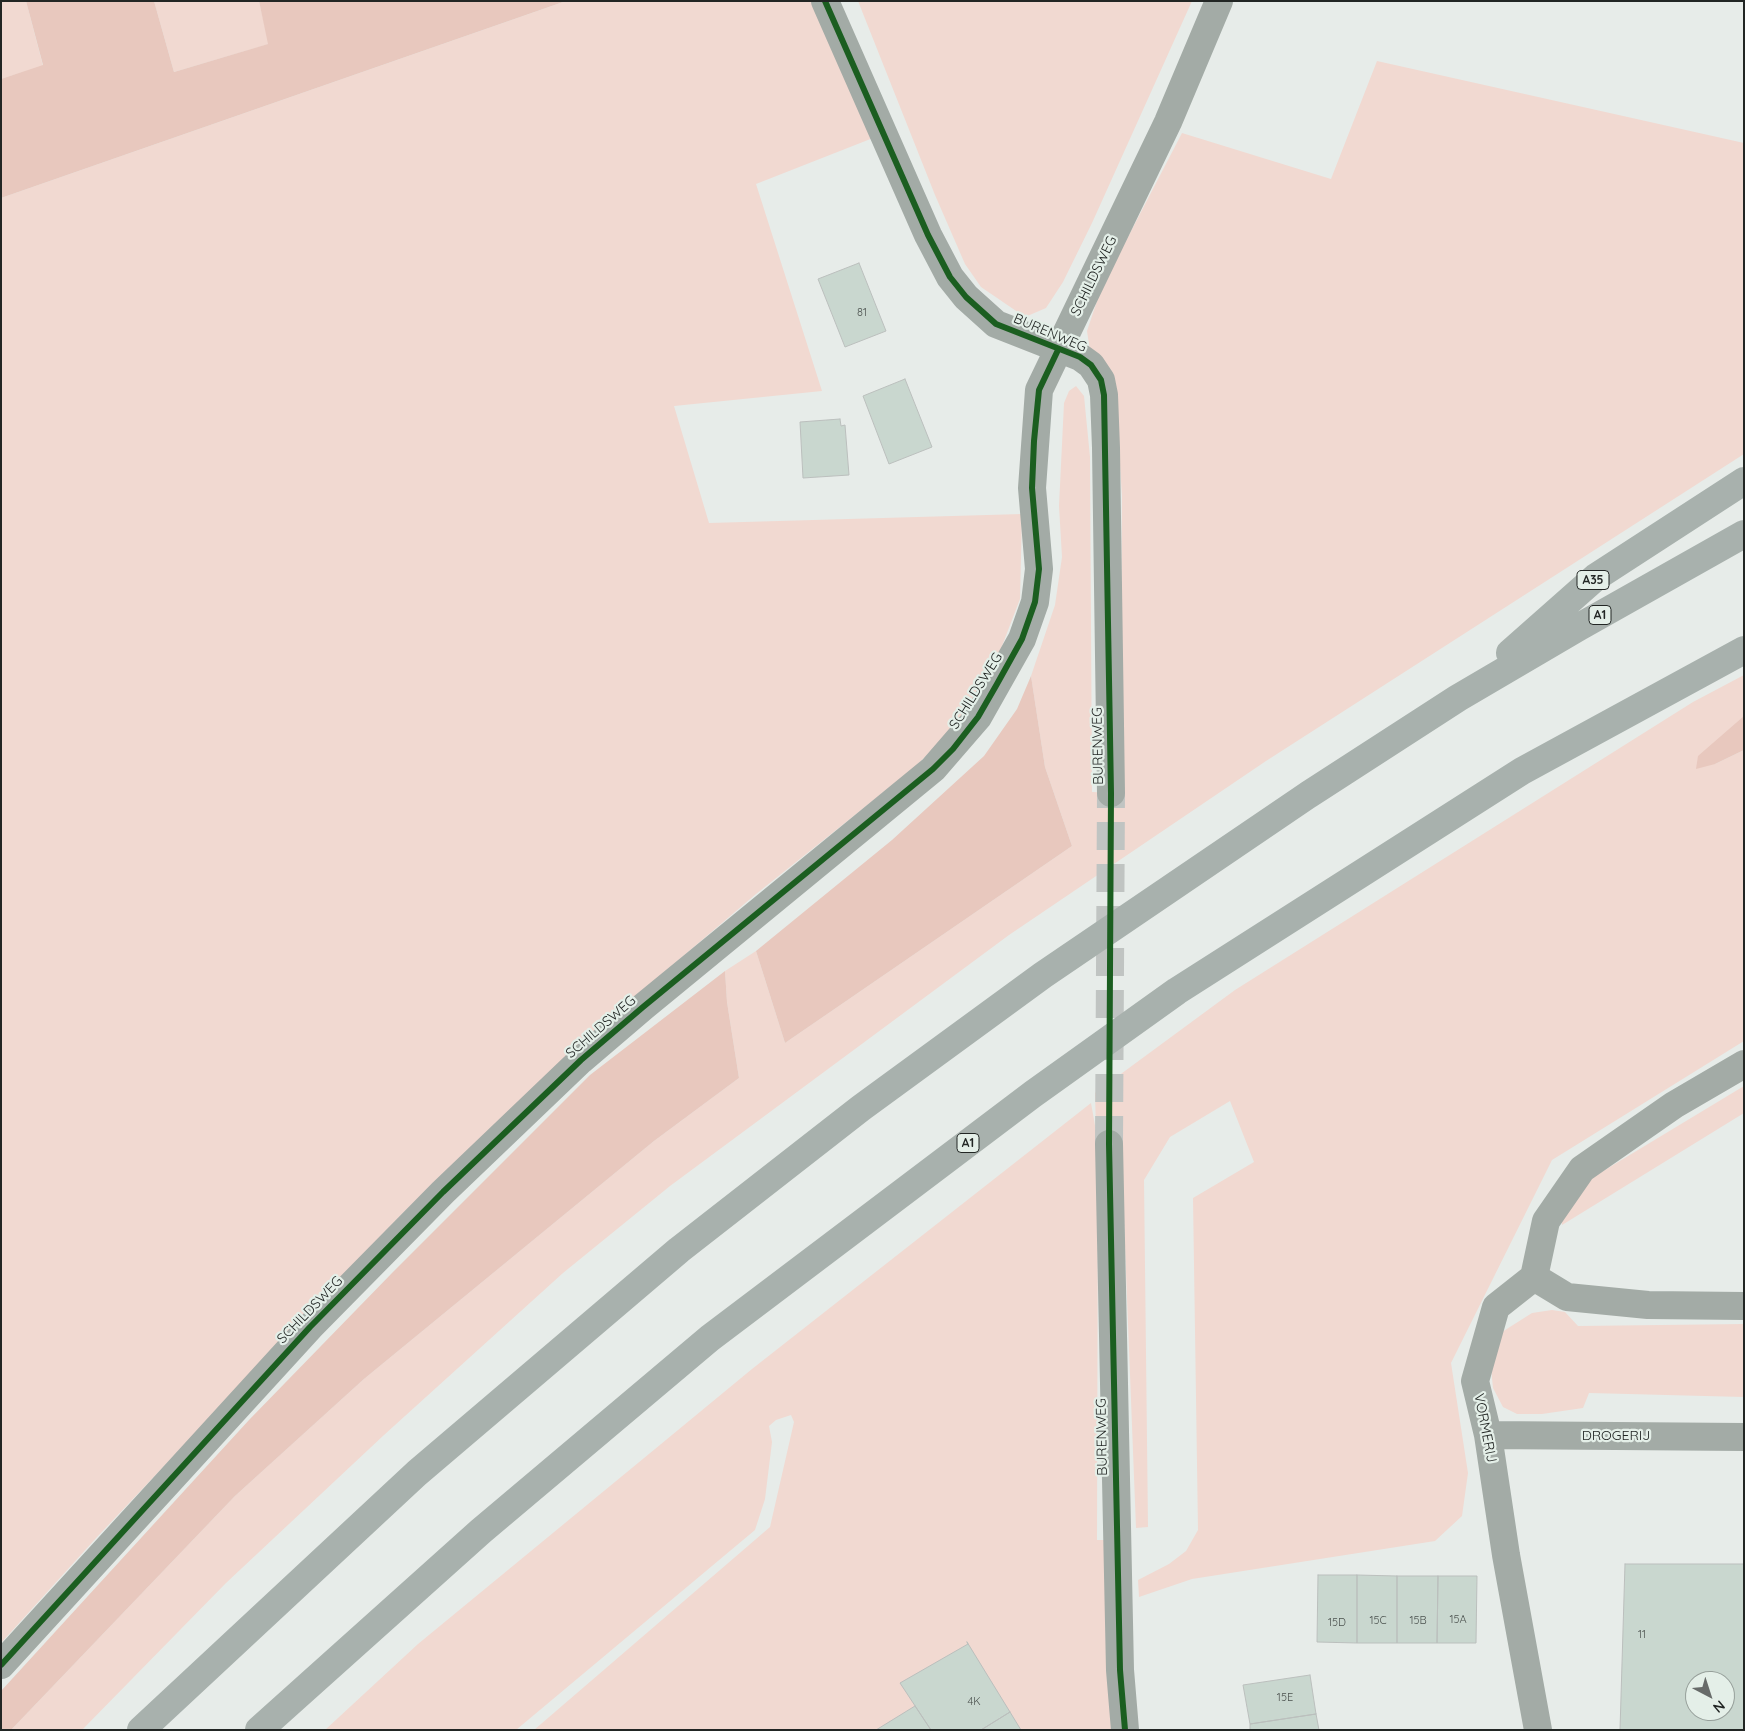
<!DOCTYPE html>
<html>
<head>
<meta charset="utf-8">
<style>
  body { margin:0 }
  #map { position:relative; width:1745px; height:1731px; overflow:hidden; background:#e7ece9; font-family:Quicksand,sans-serif }
  canvas { display:block }
  .frame { position:absolute; inset:0; border:2px solid #222624; pointer-events:none }
  .north { position:absolute; left:1685px; top:1671px; width:50px; height:50px; box-sizing:border-box; background:#e4efe8; border:1px solid #969f9a; border-radius:50%; rotate:140deg; font-size:14px; font-weight:700; line-height:20px; text-align:center; color:#222624 }
  .north::after { content:''; display:block; margin:auto; width:18px; height:22px; background:#676b69; clip-path:polygon(50% 0,100% 100%,50% 72%,0 100%) }
</style>
</head>
<body>
<div id="map">
<canvas width="1745" height="1731"></canvas>
<div class="frame"></div>
<div class="north">N</div>
</div>
<script>
const ctx = document.querySelector('canvas').getContext('2d');
ctx.lineJoin = 'round';
function paint(path, color) { ctx.fillStyle = color; ctx.fill(path, 'evenodd'); }
const shape = rows => new Path2D(rows.map(r => 'M' + r).join(''));
function trace(path, color, width, dash) { ctx.strokeStyle = color; ctx.lineWidth = width; ctx.lineCap = dash ? 'butt' : 'round'; ctx.setLineDash(dash || []); ctx.stroke(path); }
function drawText(font, color, halo, rows, align = 'center') {
  ctx.font = font + ' Quicksand,sans-serif'; ctx.lineWidth = 4.5; ctx.setLineDash([]); ctx.textBaseline = 'middle'; ctx.strokeStyle = halo; ctx.fillStyle = color; for (const [text, x, y, turn = 0] of rows) {
    ctx.save(); ctx.translate(x, y); ctx.rotate((+turn || 0) * Math.PI / 180); ctx.textAlign = isNaN(turn) ? turn : align; if (halo) ctx.strokeText(text, 0, 0); ctx.fillText(text, 0, 0); ctx.restore();
  }
}
paint(shape([
  [1,1,26,1,43,66,1,79],
  [154,1,259,1,269,44,174,72],
  [566,1,816,1,873,138,756,184,822,391,674,406,709,523,1022,514,1020,599,992,672,960,721,915,767,756,894,648,986,404,1212,97,1537,1,1643,1,198],
  [858,1,1192,1,1092,223,1063,282,1046,308,1025,317,981,287,965,264,935,195],
  [1377,61,1744,143,1744,454,1266,761,1009,935,670,1186,563,1273,384,1435,226,1583,82,1730,11,1730,235,1496,364,1379,654,1141,739,1078,727,1002,725,971,756,951,785,1043,1072,846,1045,767,1031,676,1055,605,1062,557,1059,506,1064,403,1069,391,1076,386,1084,396,1090,457,1092,792,1120,793,1122,496,1114,375,1090,351,1087,331,1101,289,1182,133,1331,179],
  [1744,675,1744,716,1715,764,1744,750,1744,1041,1552,1160,1451,1363,1468,1473,1462,1516,1435,1541,1192,1579,1139,1597,1138,1580,1169,1564,1186,1551,1198,1530,1193,1198,1254,1162,1230,1101,1170,1137,1144,1180,1148,1527,1136,1528,1121,1144,1098,1148,1097,1540,1106,1540,1115,1730,534,1730,770,1527,794,1422,791,1415,776,1420,769,1426,772,1442,765,1499,755,1530,516,1730,325,1730,418,1644,655,1449,752,1369,1091,1103,1096,1131,1095,1093,1235,990,1693,702],
  [1744,1086,1744,1113,1562,1225,1562,1217,1585,1182],
  [1552,1310,1565,1312,1578,1326,1744,1324,1744,1397,1589,1393,1583,1408,1542,1414,1517,1414,1503,1407,1493,1388,1491,1368,1502,1332,1532,1313]
]), '#f1d9d1');
paint(shape([
  [26,1,154,1,174,72,268,44,259,1,566,1,1,198,1,79,43,65],
  [1031,676,1045,767,1072,846,785,1043,756,951,892,840,984,756,1017,709],
  [1744,716,1744,750,1715,764,1696,769,1698,756],
  [725,971,727,1002,739,1078,654,1141,364,1379,235,1496,11,1730,1,1730,1,1691,249,1420,392,1273,590,1075]
]), '#e8c8be');
const building = shape([
  [859,263,886,331,845,347,818,279,859,263],
  [905,379,932,447,889,464,863,396,905,379],
  [840,419,841,426,845,425,849,475,803,478,800,422,840,419],
  [1625,1564,1744,1564,1744,1730,1620,1730,1625,1564],
  [1695,1681,1725,1681,1725,1711,1695,1711,1695,1681],
  [1318,1575,1357,1575,1357,1643,1317,1642,1318,1575],
  [1357,1575,1397,1576,1397,1643,1357,1643,1357,1575],
  [1397,1576,1438,1576,1437,1643,1397,1643,1397,1576],
  [1438,1576,1477,1576,1476,1643,1437,1643,1438,1576],
  [967,1642,1010,1712,981,1730,931,1730,900,1683,968,1644,967,1642],
  [1310,1675,1316,1714,1250,1724,1243,1685,1310,1675],
  [915,1706,931,1730,876,1730,915,1706],
  [1010,1712,1021,1730,981,1730,1010,1712],
  [1316,1714,1319,1730,1250,1730,1250,1724,1316,1714]
]);
paint(building, '#c9d7cf');
trace(building, '#bbbfbd', 1);
trace(shape([
  [1109,1144,1111,793]
]), '#c0c4c2', 28, [28, 14]);
trace(shape([
  [825,1,928,235,950,277,966,297,996,324,1080,357,1091,365,1101,380,1104,395,1106,448,1111,793],
  [1109,1144,1120,1670,1125,1730],
  [1534,1277,1567,1297,1648,1305,1744,1306],
  [1488,1435,1744,1437],
  [1,1665,310,1327,443,1192,581,1060,643,1007,933,769,978,717,1022,639,1035,602,1039,569,1032,488,1039,390,1168,122,1219,1],
  [1538,1730,1506,1555,1488,1435,1475,1381,1496,1307,1534,1277,1546,1221,1582,1169,1674,1105,1744,1064]
]), '#a3aba6', 28);
trace(shape([
  [1510,653,1596,577,1744,481],
  [141,1730,417,1473,679,1250,861,1108,1043,975,1308,795,1458,698,1579,627,1744,534],
  [259,1730,481,1531,710,1338,1033,1094,1177,991,1522,771,1744,650]
]), '#a8b1ad', 28);
trace(shape([
  [825,1,928,235,950,277,966,297,996,324,1080,357,1091,365,1101,380,1104,395,1111,793,1109,1144,1120,1670,1125,1730],
  [1,1665,310,1327,443,1192,581,1060,643,1007,933,769,953,749,978,717,997,684,1022,639,1035,602,1039,569,1032,488,1034,441,1039,390,1058,350]
]), '#1b5e20', 6);
drawText('11px', '#4c524f', null, [
  ["81",862,313],
  ["15A",1458,1620],
  ["15C",1378,1621],
  ["15B",1418,1621],
  ["15D",1337,1623],
  ["11",1642,1635],
  ["15E",1285,1698],
  ["4K",974,1702]
]);
for (const [x, y, w] of [
  [1593,580,32],
  [1600,615,22],
  [968,1143,22]
]) { const box = new Path2D(); box.roundRect(x - w / 2, y - 9.5, w, 19, 4); ctx.fillStyle = '#e4efe8'; ctx.fill(box); trace(box, '#222624', 1); }
drawText('bold 12px', '#222624', null, [
  ["A35",1593,580],
  ["A1",1600,615],
  ["A1",968,1143]
]);
drawText('14px', '#222624', '#e4efe8', [
  ["SCHILDSWEG",1094,276,-64],
  ["BURENWEG",1050,333,23],
  ["SCHILDSWEG",976,691,-58],
  ["BURENWEG",1098,746,-91],
  ["SCHILDSWEG",601,1027,-41],
  ["SCHILDSWEG",310,1310,-46],
  ["VORMERIJ",1485,1428,79],
  ["DROGERIJ",1616,1436],
  ["BURENWEG",1102,1437,-91]
]);
</script>
</body>
</html>
